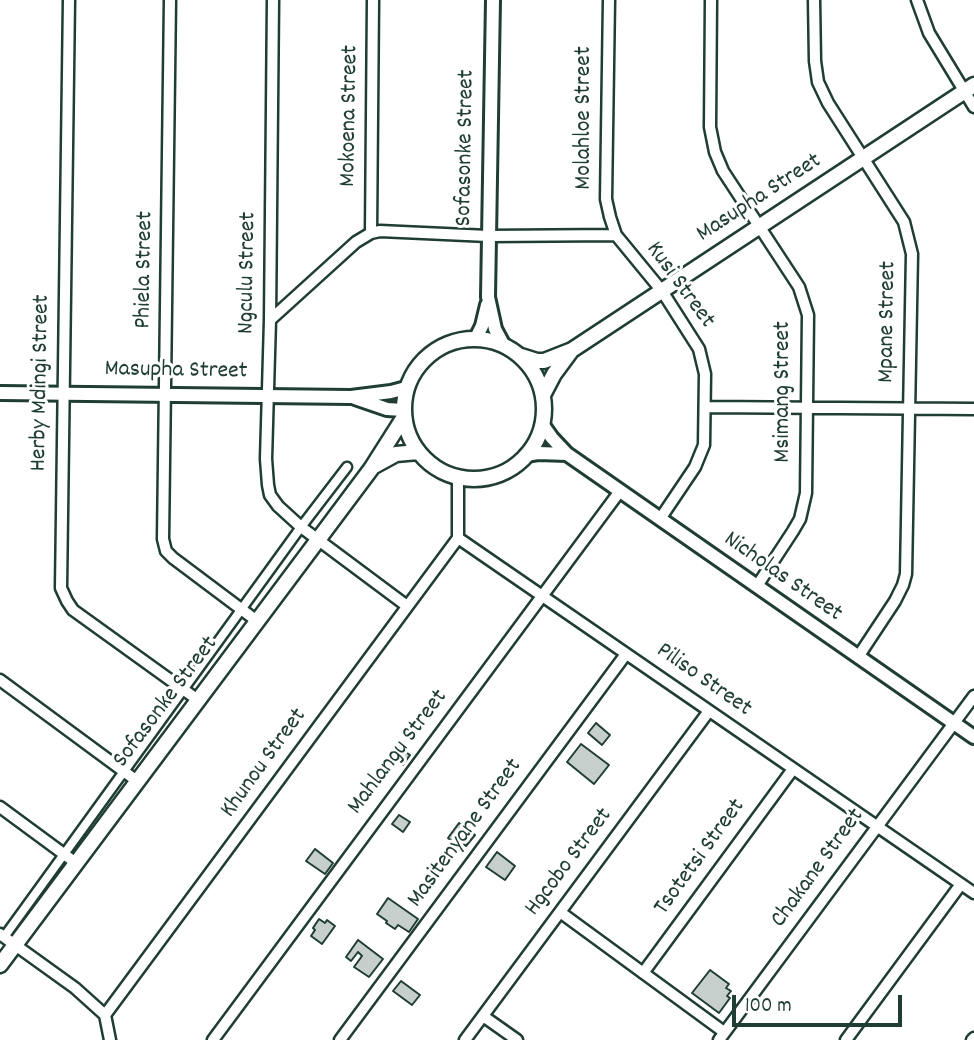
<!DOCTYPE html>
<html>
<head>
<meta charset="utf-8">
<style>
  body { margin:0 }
  #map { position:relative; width:974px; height:1040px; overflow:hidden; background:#fff; font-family:Dekko,sans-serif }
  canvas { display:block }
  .scale { position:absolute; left:732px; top:995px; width:170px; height:32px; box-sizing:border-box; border:4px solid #1f3d34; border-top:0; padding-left:9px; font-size:21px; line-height:24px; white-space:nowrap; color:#1f3d34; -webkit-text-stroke:5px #fff; paint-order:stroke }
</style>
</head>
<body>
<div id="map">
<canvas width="974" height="1040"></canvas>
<div class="scale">100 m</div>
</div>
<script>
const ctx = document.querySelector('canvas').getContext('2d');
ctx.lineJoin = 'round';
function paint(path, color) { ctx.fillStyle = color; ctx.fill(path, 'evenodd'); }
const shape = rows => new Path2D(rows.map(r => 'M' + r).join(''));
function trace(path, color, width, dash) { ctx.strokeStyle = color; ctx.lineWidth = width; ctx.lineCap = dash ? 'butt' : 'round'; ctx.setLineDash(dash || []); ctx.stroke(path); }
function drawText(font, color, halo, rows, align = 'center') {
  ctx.font = font + ' Dekko,sans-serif'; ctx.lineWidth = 6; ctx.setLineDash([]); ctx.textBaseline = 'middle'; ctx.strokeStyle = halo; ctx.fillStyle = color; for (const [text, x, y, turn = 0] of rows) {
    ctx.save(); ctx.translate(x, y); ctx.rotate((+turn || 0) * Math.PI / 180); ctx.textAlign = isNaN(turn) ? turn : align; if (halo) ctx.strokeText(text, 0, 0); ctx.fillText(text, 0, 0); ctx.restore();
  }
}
const building = shape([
  [596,723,610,735,602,745,588,733,596,723],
  [581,744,609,765,594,784,567,762,581,744],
  [398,747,410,755,403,765,391,756,398,747],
  [399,815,410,822,403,832,392,824,399,815],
  [459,823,475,835,466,846,460,841,457,845,448,838,459,823],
  [315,849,333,863,325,874,306,861,315,849],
  [497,852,515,866,505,880,486,867,497,852],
  [388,898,418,919,409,932,398,925,395,929,386,923,387,921,377,914,388,898],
  [319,919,325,923,327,920,335,926,322,944,311,936,315,930,313,928,319,919],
  [358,940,383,959,369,977,354,967,362,956,358,952,351,961,346,957,358,940],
  [710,970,729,984,726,988,731,991,727,996,730,998,719,1013,692,993,710,970],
  [401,981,420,995,412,1005,393,991,401,981]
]);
paint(building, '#c7cfcc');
trace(building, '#1f3d34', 2);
const pedestrian = shape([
  [4,937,301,527,347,467]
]);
const minor = shape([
  [69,0,61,588,67,601,73,610,198,700],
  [170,0,163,539,166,551,173,558,257,621],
  [273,0,270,320,266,459,268,485,270,495,278,506,301,527,407,606],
  [609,0,606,199,610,217,616,235,662,291,699,349,705,374,704,445,695,467,660,519],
  [711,0,710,127,715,152,723,171,799,287,808,315,806,493,800,519,793,531,757,586],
  [814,0,815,61,818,82,828,103,904,222,912,254,906,574,903,585,895,601,858,657],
  [917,0,929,33,974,107],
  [371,233,373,0],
  [270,320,356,242,371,233,380,231,488,236,616,235],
  [706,407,974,409],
  [458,538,974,893],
  [458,538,458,477],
  [0,680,137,781],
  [0,807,76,863],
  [560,912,724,1032],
  [0,934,75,988,105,1015,110,1040],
  [643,973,793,769],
  [105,1015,458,538],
  [483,1016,517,1040],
  [213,1040,620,491],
  [340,1040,626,654],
  [465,1040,709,711],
  [719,1040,974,696],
  [846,1040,961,884],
  [972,1040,974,1038]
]);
const tertiary = shape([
  [493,0,488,297,495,329,503,344],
  [476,338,482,326,487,305],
  [0,393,351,397,391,392,406,388],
  [355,398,387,409,403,410],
  [542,424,552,438,567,454,974,737],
  [526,455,538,453,567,454]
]);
const secondary = shape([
  '404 409a70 70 0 1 1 140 0a70 70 0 1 1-140 0Z',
  [521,356,537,361,544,361,572,350,974,85],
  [543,395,554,374,571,351],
  [374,466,396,454,418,452],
  [0,965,371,469,404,417]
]);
trace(pedestrian, '#1f3d34', 13);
trace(minor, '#1f3d34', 15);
trace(tertiary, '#1f3d34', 18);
trace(secondary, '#1f3d34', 19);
trace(pedestrian, '#fff', 8);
trace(minor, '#fff', 10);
trace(tertiary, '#fff', 12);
trace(secondary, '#fff', 14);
drawText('24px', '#1f3d34', '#fff', [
  ["Mokoena Street",351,116,-89],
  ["Molahloe Street",586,118,-90],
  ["Sofasonke Street",467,148,-89],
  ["Masupha Street",760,199,-33],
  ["Phiela Street",146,270,-89],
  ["Ngculu Street",249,273,-89],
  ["Kusi Street",679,286,54],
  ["Mpane Street",889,322,-89],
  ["Masupha Street",176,372,1],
  ["Herby Mdingi Street",42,383,-89],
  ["Msimang Street",785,392,-90],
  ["Nicholas Street",782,578,35],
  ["Piliso Street",703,681,35],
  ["Sofasonke Street",167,703,-53],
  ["Mahlangu Street",399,753,-53],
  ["Khunou Street",265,764,-54],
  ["Masitenyane Street",466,834,-54],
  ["Tsotetsi Street",701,858,-54],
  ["Hgcobo Street",570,863,-53],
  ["Chakane Street",819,869,-54]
]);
</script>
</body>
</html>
